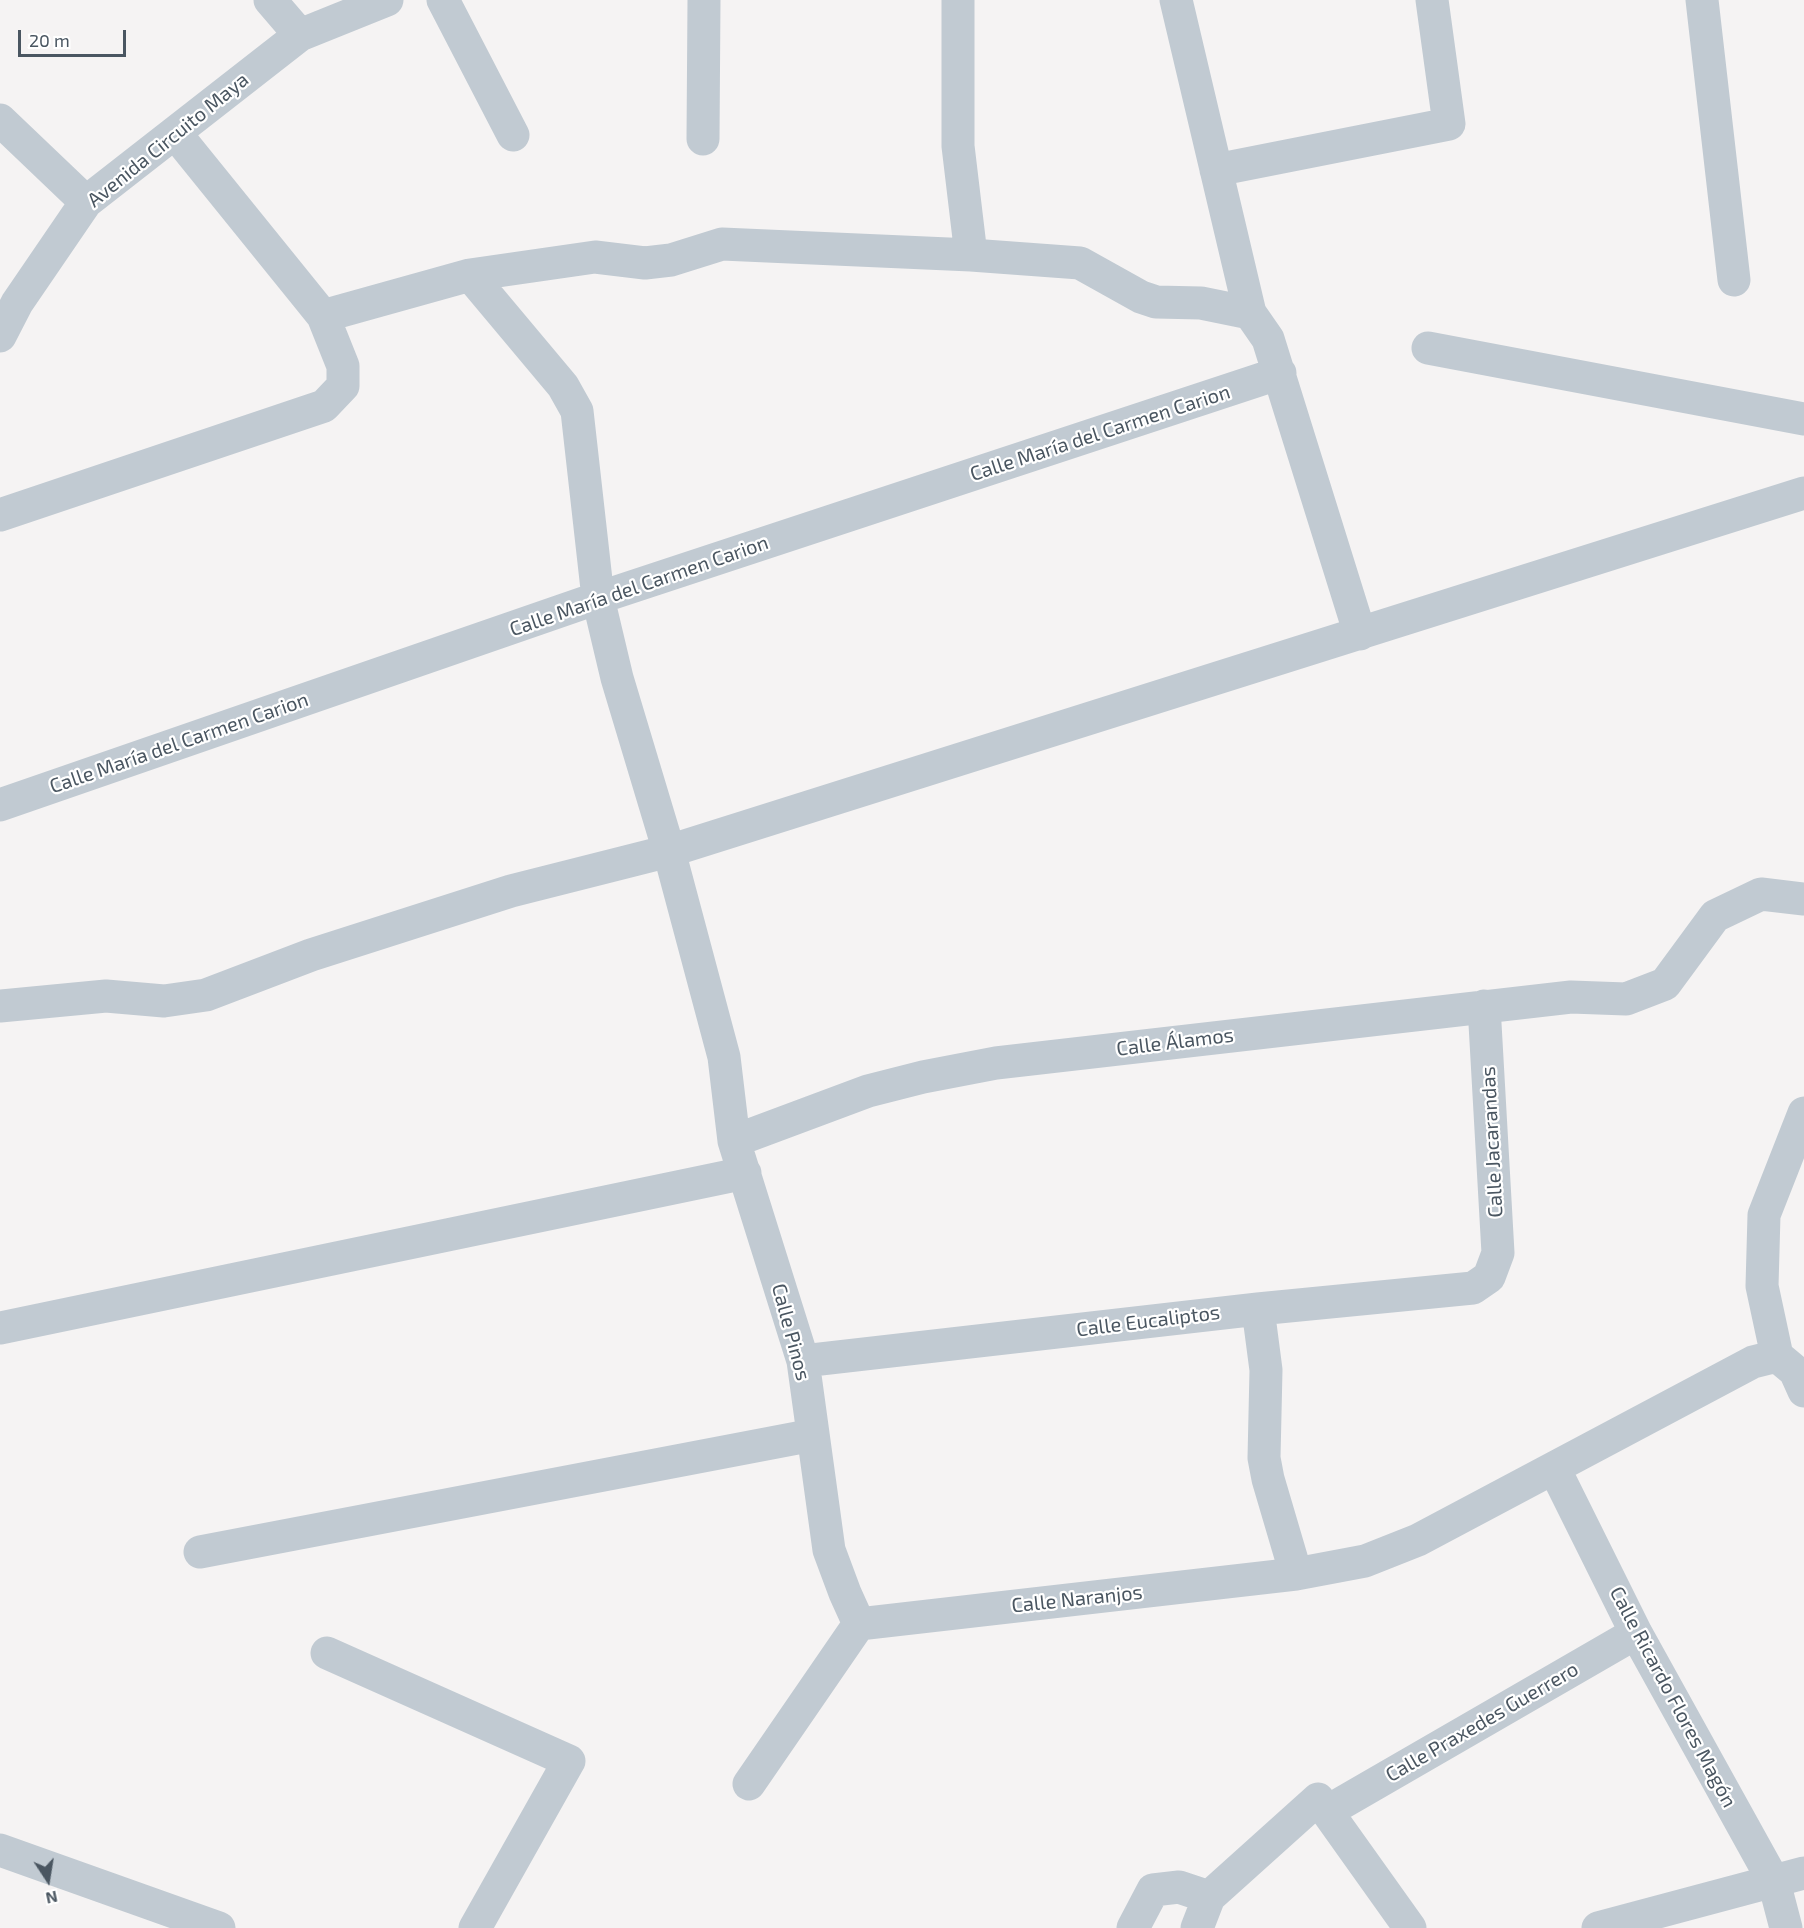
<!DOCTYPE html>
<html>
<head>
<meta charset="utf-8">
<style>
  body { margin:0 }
  #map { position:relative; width:1804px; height:1928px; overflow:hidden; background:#f5f3f3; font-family:"Exo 2",sans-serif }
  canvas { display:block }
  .north { position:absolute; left:18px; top:1850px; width:60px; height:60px; -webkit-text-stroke:4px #fff; paint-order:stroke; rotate:168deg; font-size:16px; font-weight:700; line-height:24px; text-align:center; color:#4a5661 }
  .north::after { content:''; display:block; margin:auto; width:21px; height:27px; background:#4a5661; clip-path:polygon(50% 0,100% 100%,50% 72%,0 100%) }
  .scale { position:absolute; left:18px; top:30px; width:108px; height:27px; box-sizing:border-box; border:3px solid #4a5661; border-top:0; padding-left:8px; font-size:18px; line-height:21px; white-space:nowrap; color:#4a5661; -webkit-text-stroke:4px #fff; paint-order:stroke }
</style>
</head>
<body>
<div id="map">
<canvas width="1804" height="1928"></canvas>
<div class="north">N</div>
<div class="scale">20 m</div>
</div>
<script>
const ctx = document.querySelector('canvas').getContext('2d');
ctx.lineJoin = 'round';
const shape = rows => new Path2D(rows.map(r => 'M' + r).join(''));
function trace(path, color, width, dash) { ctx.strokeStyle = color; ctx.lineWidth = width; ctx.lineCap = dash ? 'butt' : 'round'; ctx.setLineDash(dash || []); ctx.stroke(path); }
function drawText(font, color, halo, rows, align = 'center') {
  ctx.font = font + ' "Exo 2",sans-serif'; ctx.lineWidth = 4.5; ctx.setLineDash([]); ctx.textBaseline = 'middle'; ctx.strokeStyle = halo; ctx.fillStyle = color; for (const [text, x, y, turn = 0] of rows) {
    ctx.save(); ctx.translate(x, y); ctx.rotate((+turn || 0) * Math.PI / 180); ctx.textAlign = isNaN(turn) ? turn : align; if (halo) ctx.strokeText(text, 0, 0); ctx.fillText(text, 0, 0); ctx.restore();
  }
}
trace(shape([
  [270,0,300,35],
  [443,0,513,135],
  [958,0,958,146,971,255],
  [1176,0,1250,313,1268,339,1360,634],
  [1702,0,1734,280],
  [0,120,86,202],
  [703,139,704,0],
  [1216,170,1449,124,1432,0],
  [470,275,563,386,577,411,598,598,617,678,669,851,724,1057,734,1141,803,1361,829,1550,845,1593,859,1624,749,1784],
  [323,316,470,275,595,257,645,263,671,260,722,244,971,255,1080,263,1141,297,1156,302,1201,303,1250,313],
  [0,336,17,303,86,202,300,35,387,0],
  [1428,348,1804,419],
  [0,515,324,406,343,386,343,366,323,316,175,133],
  [0,805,598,598,1280,373],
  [0,1006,106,996,164,1001,206,995,311,955,511,891,669,851,1804,493],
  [734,1141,868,1091,923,1077,996,1063,1571,997,1626,999,1665,984,1715,916,1761,894,1804,899],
  [1258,1309,1266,1370,1264,1458,1268,1479,1296,1574],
  [0,1328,745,1173],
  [1777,1356,1762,1286,1764,1215,1804,1113],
  [803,1361,1258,1309,1473,1288,1489,1277,1498,1253,1484,1006],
  [1554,1468,1636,1633,1774,1882,1786,1928],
  [200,1552,813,1435],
  [859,1624,1296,1574,1365,1561,1418,1540,1753,1362,1777,1356,1795,1371,1804,1391],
  [327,1653,569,1761,475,1928],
  [1328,1811,1636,1633],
  [0,1850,219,1928],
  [1133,1928,1153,1890,1179,1887,1209,1897],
  [1197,1928,1209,1897,1318,1799,1410,1928],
  [1598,1928,1804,1873]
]), '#c1cad2', 33);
drawText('20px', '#4a5661', '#fff', [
  ["Avenida Circuito Maya",168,140,-39],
  ["Calle María del Carmen Carion",1100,433,-18],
  ["Calle María del Carmen Carion",639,586,-19],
  ["Calle María del Carmen Carion",179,743,-19],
  ["Calle Álamos",1175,1042,-7],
  ["Calle Jacarandas",1492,1142,-93],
  ["Calle Eucaliptos",1148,1321,-7],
  ["Calle Pinos",791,1332,75],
  ["Calle Naranjos",1077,1599,-6],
  ["Calle Ricardo Flores Magón",1673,1697,62],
  ["Calle Praxedes Guerrero",1482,1722,-30]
]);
</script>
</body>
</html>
